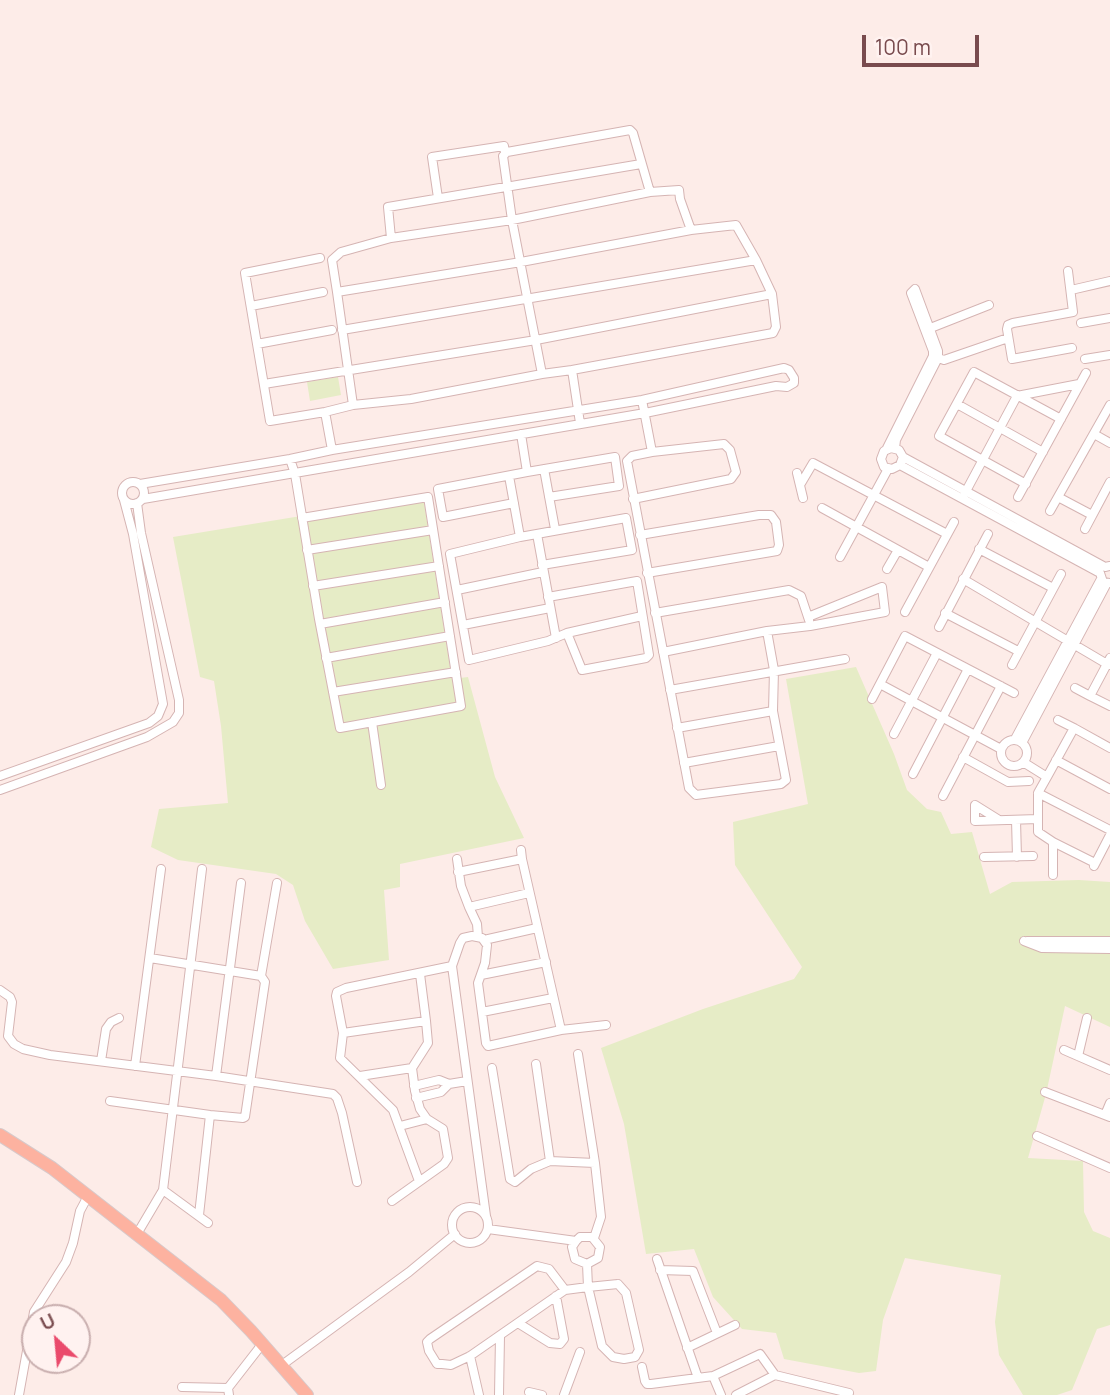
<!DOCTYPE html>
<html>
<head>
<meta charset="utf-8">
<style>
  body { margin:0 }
  #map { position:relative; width:1110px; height:1395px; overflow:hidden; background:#fdece8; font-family:Manrope,sans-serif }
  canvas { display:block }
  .north { position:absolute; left:21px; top:1304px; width:70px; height:70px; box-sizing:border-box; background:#fff2f0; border:2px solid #c9afaf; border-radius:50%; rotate:334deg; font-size:19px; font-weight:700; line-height:28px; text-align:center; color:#794b4e }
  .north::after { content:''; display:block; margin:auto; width:24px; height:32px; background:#ea4b6c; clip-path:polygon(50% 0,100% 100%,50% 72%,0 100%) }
  .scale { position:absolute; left:862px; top:35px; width:117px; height:32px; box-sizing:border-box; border:4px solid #794b4e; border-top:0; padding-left:9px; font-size:21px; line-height:24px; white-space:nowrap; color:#794b4e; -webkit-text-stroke:5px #fff2f0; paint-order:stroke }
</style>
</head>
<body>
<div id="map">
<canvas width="1110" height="1395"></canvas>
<div class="north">U</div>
<div class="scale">100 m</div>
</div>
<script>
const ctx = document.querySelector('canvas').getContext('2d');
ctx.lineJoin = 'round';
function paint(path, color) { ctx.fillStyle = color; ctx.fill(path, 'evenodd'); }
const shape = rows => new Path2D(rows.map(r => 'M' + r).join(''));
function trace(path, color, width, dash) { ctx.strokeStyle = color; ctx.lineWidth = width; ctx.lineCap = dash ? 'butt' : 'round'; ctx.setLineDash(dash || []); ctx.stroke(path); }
paint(shape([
  [338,377,341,395,310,401,307,382],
  [423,496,452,679,468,677,495,777,524,838,400,864,400,887,384,890,389,960,333,969,305,921,293,885,276,874,178,860,151,847,159,809,228,803,221,726,214,681,200,677,173,537],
  [856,667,894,754,907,790,927,809,941,812,951,834,972,832,990,894,1012,882,1079,880,1110,882,1110,1027,1065,1006,1046,1094,1028,1158,1083,1161,1084,1212,1093,1231,1110,1238,1110,1325,1097,1329,1072,1390,1057,1395,1023,1395,999,1355,995,1322,1001,1275,905,1258,883,1320,876,1371,859,1373,784,1359,776,1333,742,1329,713,1297,694,1249,646,1254,624,1124,601,1048,703,1009,794,979,802,967,735,865,733,822,808,804,786,679]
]), '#e6ecc6');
const street = shape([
  [438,198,432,157,504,146,505,153],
  [391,238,388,207,641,164],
  [320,258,245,273,270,421,325,412,353,405,411,399,542,374],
  [1068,271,1073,312,1013,323,1008,325,1007,329,1012,359,1072,348],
  [1071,290,1110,281],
  [337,292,332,260,341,252,391,238,512,220,650,192],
  [251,306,323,292],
  [1081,323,1110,318],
  [928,329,989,305],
  [342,330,756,260],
  [257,344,332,330],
  [933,356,944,360,1008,338],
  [1085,359,1110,355],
  [264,384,536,340,772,294],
  [642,400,652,452,632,456,627,461,689,788,696,795,781,784,786,780,773,711,774,670,767,631],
  [957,404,1043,452],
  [353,405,337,292,521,262,691,230,736,225,756,260,772,294,776,327,773,333,572,370],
  [325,412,332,450],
  [580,423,572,370,542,374,512,220,503,156,507,152,630,130,633,133,650,192,679,190,680,199,691,230],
  [521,434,527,472,615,457,619,486,549,497],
  [1094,434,1110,443],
  [887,448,933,356,933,351,911,293,915,289,938,351,938,358,896,440,895,448],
  [903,457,1105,567,1110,566],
  [290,459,295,474,319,619,340,728,461,706,428,497,302,518],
  [900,465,903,457,899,450,891,448,884,451,881,459,884,467,892,469,900,465,1100,573,1103,582,1110,583],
  [544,469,555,529],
  [797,473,803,498],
  [509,476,520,537,626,518,632,550,542,565],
  '122 493a11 11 0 1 1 22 0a11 11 0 1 1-22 0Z',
  [140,484,290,459,332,450,642,400,784,368,789,370,794,378,794,383,787,387,776,386,645,413,143,499],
  [1026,484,939,436,974,372,1061,419],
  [800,485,813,463,947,534],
  [965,493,1017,396,1079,384],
  [1018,497,1086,373],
  [1058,497,1092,515],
  [633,499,731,479,736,472,730,450,724,444,652,452],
  [514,503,443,517,438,489,527,472],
  [822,508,929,567],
  [1050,511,1110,405],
  [1085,529,1110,482],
  [537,534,556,638],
  [640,535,759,515,771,515,776,522,779,545,777,551,647,573],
  [520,537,450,554,469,660,548,641,567,633,582,670,646,658,649,655,637,581,548,597],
  [979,549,1053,588],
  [307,550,433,530],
  [840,557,888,469],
  [887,569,898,550],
  [963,579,1107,664,1110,658],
  [313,586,439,566],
  [457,590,543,572],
  [905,612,954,522],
  [655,613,789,590,801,596,809,620],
  [945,613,1018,651],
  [320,624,445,602],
  [463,625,550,608],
  [939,627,988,534],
  [567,633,642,616],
  [663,652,767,631,810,626,885,612,882,587,808,617],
  [326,658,450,636],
  [1012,665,1061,574],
  [880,684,1001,749],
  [1075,688,1090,696,1107,664,1110,665],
  [670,690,845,659],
  [333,692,456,672],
  [1090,696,1110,706],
  [872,699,905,636,1014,693],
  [372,722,381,785],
  [677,728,773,711],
  [1074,728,1110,748],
  [894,734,937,653],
  [1015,739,1101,579],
  '1001 753a13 13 0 1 1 26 0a13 13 0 1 1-26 0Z',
  [1022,743,1107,583],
  [963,757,1008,782,1029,781],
  [1056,760,1110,789],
  [1023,762,1047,777,1074,728,1058,720],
  [684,763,779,746],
  [913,774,968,669],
  [0,776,149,723,158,716,163,704,133,534,124,500],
  [1047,777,1038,793,1038,832,1053,842,1053,875],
  [0,790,147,737,173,722,179,713,179,700,141,533,137,503],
  [1038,793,1110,830],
  [943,796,1001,686],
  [999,820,975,805,975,821,1038,819],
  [1016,820,1017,857],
  [1053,842,1095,863],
  [521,850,522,859,561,1030],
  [984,857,1033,856],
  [457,859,461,886,469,907,529,893],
  [1094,866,1110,835],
  [458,872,522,859],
  [469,907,477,924,478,937],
  [484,940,537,928],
  [1024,941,1042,948,1110,949],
  [1027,941,1110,941],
  [150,958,261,976],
  [481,975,546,962],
  [0,990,10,997,12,1002,8,1036,14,1044,23,1049,50,1055,216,1076,333,1094,337,1098,342,1113,357,1182],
  [482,1012,553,998],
  [343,1033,426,1021,420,974],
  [1064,1050,1110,1070],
  [1078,1056,1087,1018],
  [101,1061,106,1029,111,1022,119,1018],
  [536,1064,550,1161],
  [135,1066,161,869],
  [492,1068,510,1179,515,1182,531,1169,550,1161,595,1163,578,1054],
  [216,1076,241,883],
  [360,1076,412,1068],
  [414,1086,439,1080,449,1084,467,1081],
  [1045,1092,1110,1117],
  [416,1098,441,1092,449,1084],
  [110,1101,210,1115,243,1118,245,1117,265,982,261,976,277,883],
  [1105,1115,1110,1103],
  [400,1126,427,1119],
  [1037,1136,1110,1168],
  [419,1181,393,1110,340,1058,343,1033,336,996,337,992,346,988,452,966],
  [163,1190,208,1223],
  [392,1201,444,1164,448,1158,443,1129,427,1119,420,1109,415,1091,412,1068,428,1043,426,1021],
  '452 1225a18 18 0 1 1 36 0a18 18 0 1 1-36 0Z',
  [199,1215,210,1115],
  [486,1216,452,966,460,943,463,938,472,936,482,938,487,945,485,963,478,983,486,1043,488,1046,561,1030,606,1025],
  [488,1229,576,1241,580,1237,592,1237,600,1247,598,1258,587,1264,575,1259,572,1247,576,1241],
  [137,1234,163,1190,202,869],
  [594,1238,601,1217,595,1163],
  [657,1259,698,1378],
  [660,1270,693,1271,717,1333],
  [618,1284,626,1293,639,1350,635,1357,624,1359,613,1357,602,1346,588,1287,618,1284],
  [565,1290,549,1269,537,1266,430,1339,427,1342,429,1351,437,1364,442,1364,451,1365,470,1356,565,1290,588,1287,587,1264],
  [518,1323,550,1343,560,1344,564,1339,556,1296],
  [687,1348,735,1325],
  [470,1356,479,1395],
  [282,1365,409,1272,455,1234],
  [642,1367,645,1381,647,1384,651,1384,713,1376,760,1354,775,1375,849,1393],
  [713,1376,721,1395],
  [182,1387,228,1388],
  [529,1392,542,1395],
  [19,1395,34,1312,66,1262,73,1243,80,1211,88,1196],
  [229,1395,228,1388,263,1343],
  [499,1395,500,1336],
  [564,1395,580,1352],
  [736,1395,775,1375]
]);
const primary = shape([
  [0,1135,52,1168,221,1300,251,1331,307,1395]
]);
trace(street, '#d5b4b3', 10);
trace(primary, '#d7c9ca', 14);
trace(street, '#fff', 8);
trace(primary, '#fdb2a0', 12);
</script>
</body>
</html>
